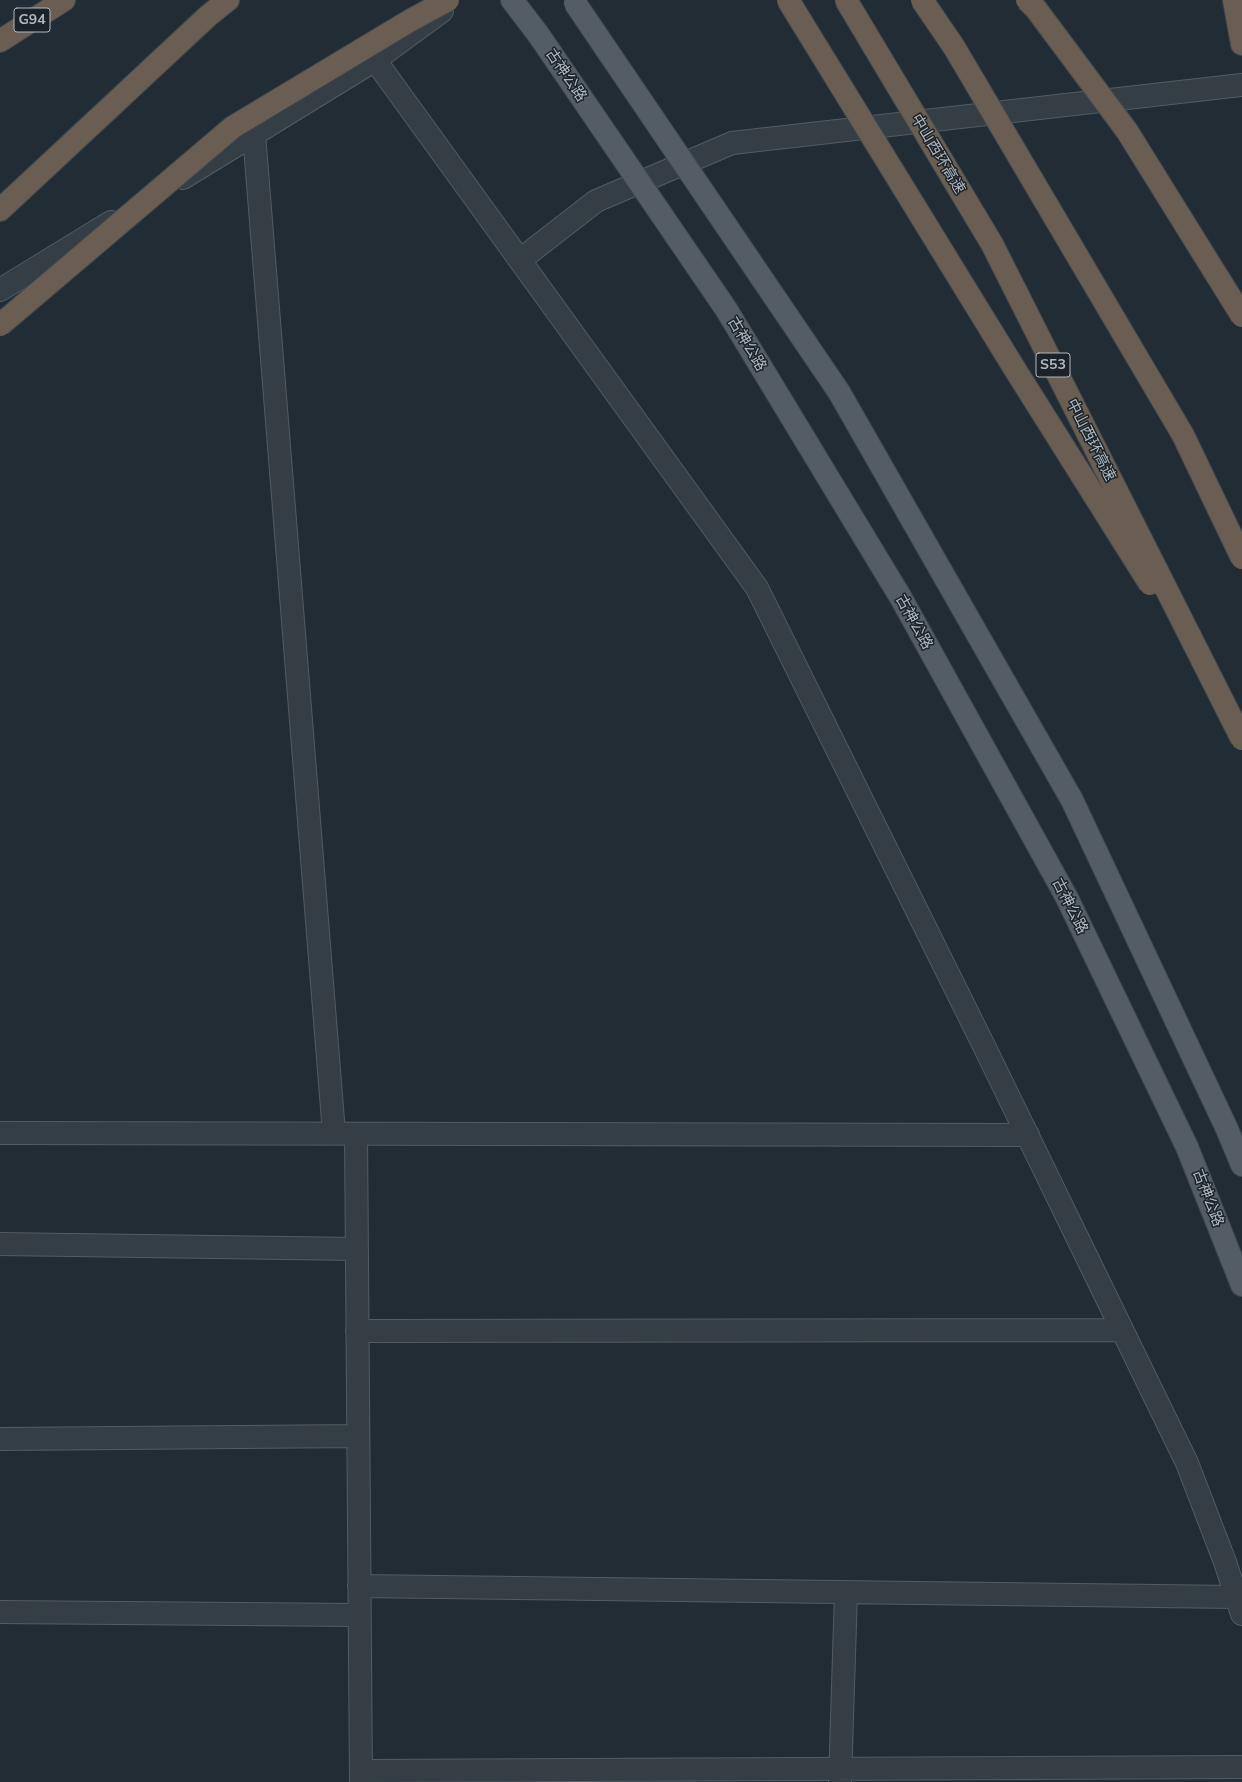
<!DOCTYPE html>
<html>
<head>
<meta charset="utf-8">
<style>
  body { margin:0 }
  canvas { display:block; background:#222c34 }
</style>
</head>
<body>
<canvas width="1242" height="1782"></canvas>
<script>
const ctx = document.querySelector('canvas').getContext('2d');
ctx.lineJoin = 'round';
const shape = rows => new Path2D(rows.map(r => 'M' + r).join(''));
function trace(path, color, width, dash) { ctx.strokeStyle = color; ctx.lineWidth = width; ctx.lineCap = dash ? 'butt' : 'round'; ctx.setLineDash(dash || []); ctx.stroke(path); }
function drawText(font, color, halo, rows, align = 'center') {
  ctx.font = font + ' Mulish,"Noto Sans SC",sans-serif'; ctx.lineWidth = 3; ctx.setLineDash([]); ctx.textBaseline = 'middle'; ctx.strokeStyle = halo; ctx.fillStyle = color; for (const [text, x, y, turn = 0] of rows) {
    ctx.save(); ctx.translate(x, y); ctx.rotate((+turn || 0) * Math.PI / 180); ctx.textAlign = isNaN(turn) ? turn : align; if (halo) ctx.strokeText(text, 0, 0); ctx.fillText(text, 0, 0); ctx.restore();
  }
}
const minor = shape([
  [375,60,757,588,985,1048,1187,1463,1225,1562,1242,1614],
  [254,134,334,1133],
  [183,178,375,60,442,11],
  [520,260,596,201,732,143,1242,85],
  [0,290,111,222],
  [0,1133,1028,1135],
  [356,1134,361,1782],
  [0,1244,357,1249],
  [357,1331,1122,1330],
  [0,1439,358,1436],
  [359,1586,1236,1597],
  [0,1612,359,1615],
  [362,1771,1242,1767],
  [840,1782,846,1592]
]);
const major = shape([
  [512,0,538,34],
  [1227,1129,1242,1165],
  [1187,1147,1242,1285]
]);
const highway = shape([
  [1234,0,1242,44],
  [0,41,64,0],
  [0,210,208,16,228,0]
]);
trace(minor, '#535c63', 24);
trace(major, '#3f474e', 24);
trace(highway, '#40494f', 24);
trace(minor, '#353e45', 22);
trace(major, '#545d65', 22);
trace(highway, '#6a5e53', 22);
const majorBridge = shape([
  [575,3,839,392,1072,800,1227,1129],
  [538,34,726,309,901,598,1067,898,1187,1147]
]);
const highwayBridge = shape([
  [788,0,1016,371,1150,584],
  [846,0,992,244,1242,739],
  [922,0,954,47,1183,435,1242,558],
  [1027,0,1036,9,1127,131,1242,316],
  [0,325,233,127,411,20,448,0]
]);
trace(majorBridge, '#3f474e', 24, []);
trace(highwayBridge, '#40494f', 24, []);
trace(majorBridge, '#545d65', 22);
trace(highwayBridge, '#6a5e53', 22);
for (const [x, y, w] of [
  [32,20,36],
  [1053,365,34]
]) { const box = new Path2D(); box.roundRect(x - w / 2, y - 12, w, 24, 3); ctx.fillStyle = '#1b2329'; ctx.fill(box); trace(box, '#b0b9c1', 1); }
drawText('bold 14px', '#b0b9c1', null, [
  ["G94",32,20],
  ["S53",1053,365]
]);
drawText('15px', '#b0b9c1', '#1b2329', [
  ["古神公路",566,75,56],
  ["中山西环高速",938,154,59],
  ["古神公路",747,344,59],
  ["中山西环高速",1091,440,63],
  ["古神公路",914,622,61],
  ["古神公路",1070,906,63],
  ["古神公路",1208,1198,69]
]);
</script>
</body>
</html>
